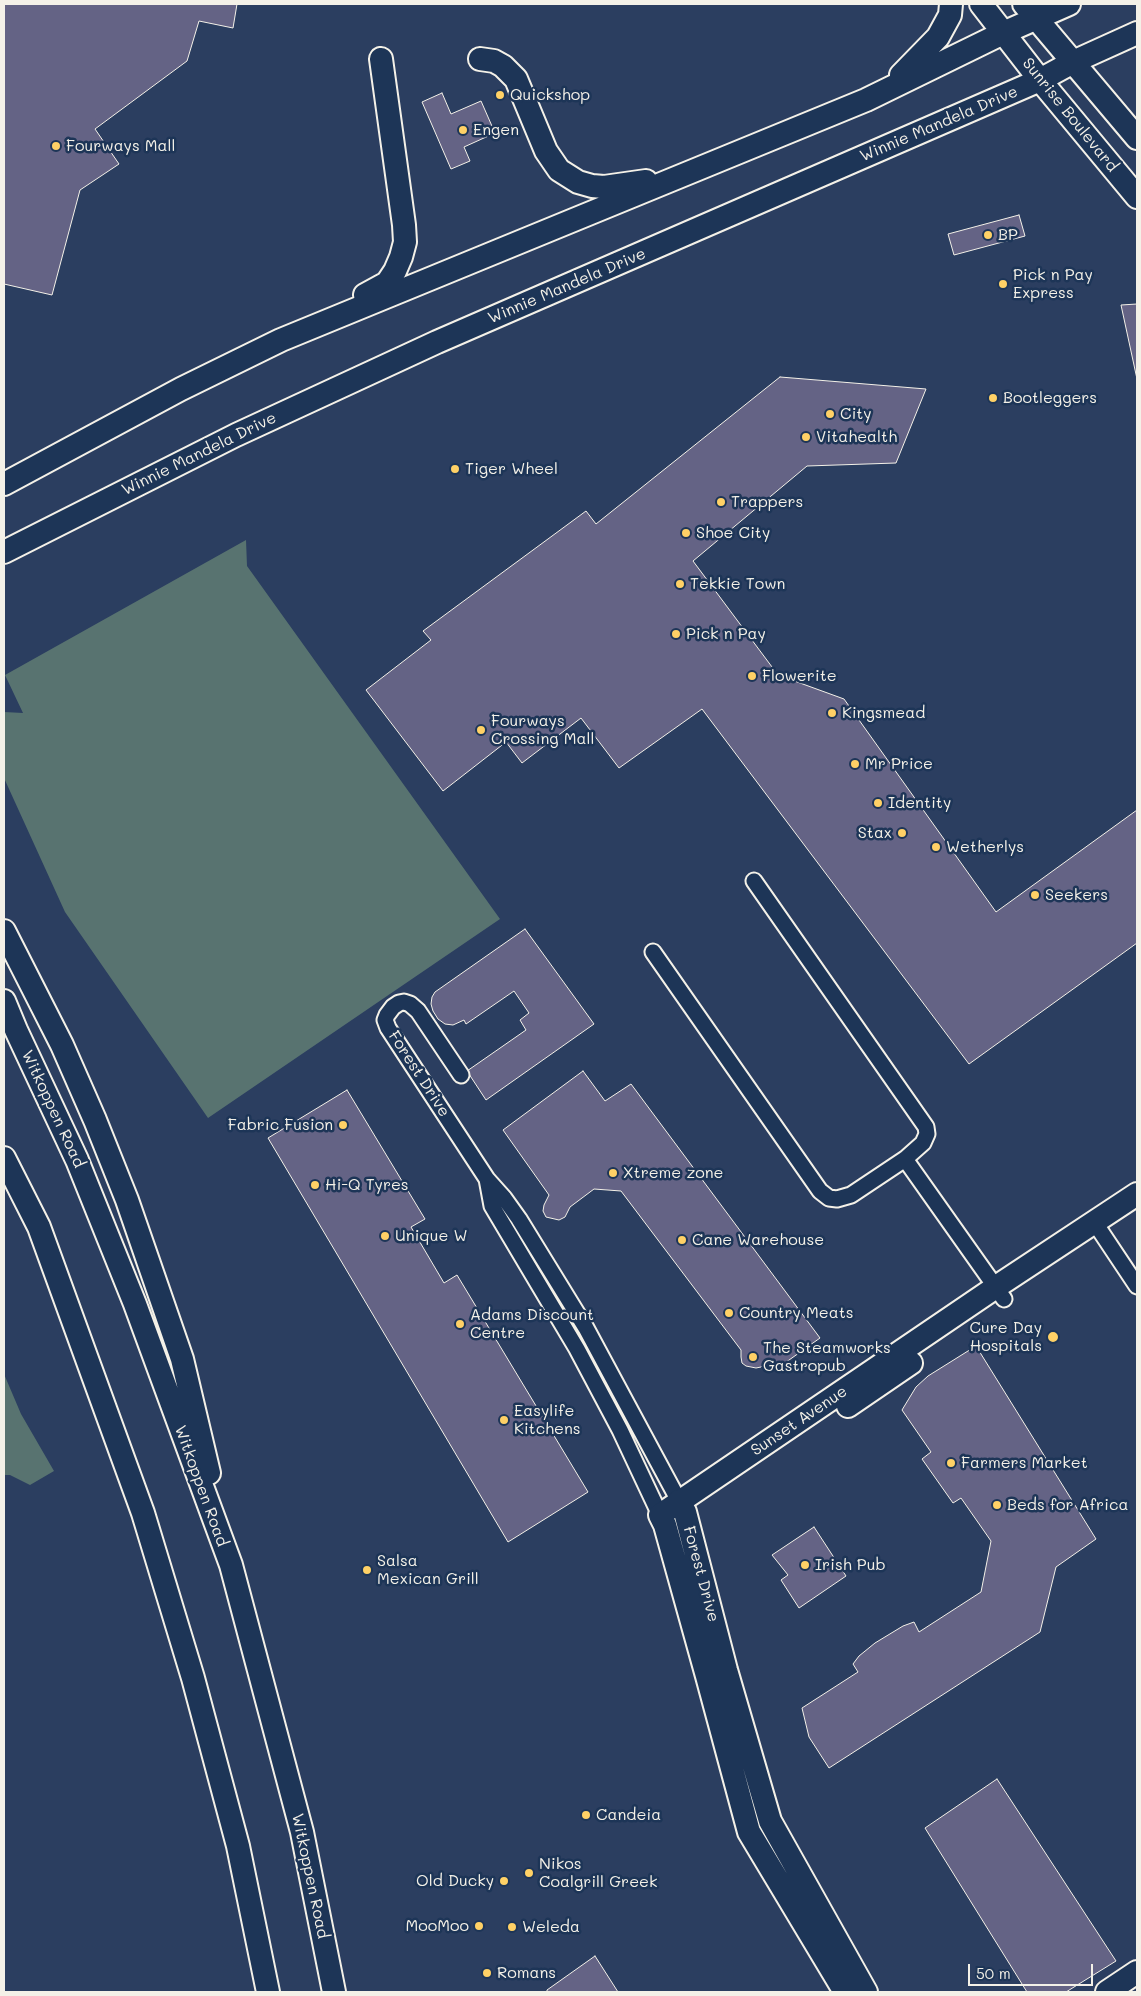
<!DOCTYPE html>
<html>
<head>
<meta charset="utf-8">
<style>
  body { margin:0 }
  #map { position:relative; width:1141px; height:1996px; overflow:hidden; background:#2b3e60; font-family:Mali,sans-serif }
  canvas { display:block }
  .frame { position:absolute; inset:0; border:5px solid #f4f1e8; pointer-events:none }
  .scale { position:absolute; left:968px; top:1964px; width:125px; height:22px; box-sizing:border-box; border:2px solid #f4f1e8; border-top:0; padding-left:6px; font-size:15px; line-height:18px; white-space:nowrap; color:#f4f1e8; -webkit-text-stroke:4px #1d3557; paint-order:stroke }
</style>
</head>
<body>
<div id="map">
<canvas width="1141" height="1996"></canvas>
<div class="frame"></div>
<div class="scale">50 m</div>
</div>
<script>
const ctx = document.querySelector('canvas').getContext('2d');
ctx.lineJoin = 'round';
function paint(path, color) { ctx.fillStyle = color; ctx.fill(path, 'evenodd'); }
const shape = rows => new Path2D(rows.map(r => 'M' + r).join(''));
function trace(path, color, width, dash) { ctx.strokeStyle = color; ctx.lineWidth = width; ctx.lineCap = dash ? 'butt' : 'round'; ctx.setLineDash(dash || []); ctx.stroke(path); }
function drawText(font, color, halo, rows, align = 'center') {
  ctx.font = font + ' Mali,sans-serif'; ctx.lineWidth = 5; ctx.setLineDash([]); ctx.textBaseline = 'middle'; ctx.strokeStyle = halo; ctx.fillStyle = color; for (const [text, x, y, turn = 0] of rows) {
    ctx.save(); ctx.translate(x, y); ctx.rotate((+turn || 0) * Math.PI / 180); ctx.textAlign = isNaN(turn) ? turn : align; if (halo) ctx.strokeText(text, 0, 0); ctx.fillText(text, 0, 0); ctx.restore();
  }
}
paint(shape([
  [246,540,247,566,500,919,208,1118,65,912,4,778,4,712,23,713,5,675],
  [4,1374,21,1414,54,1471,30,1485,10,1475,4,1475]
]), '#587370');
const building = shape([
  [4,4,237,4,233,28,199,21,187,61,95,129,119,164,80,190,52,295,4,284,4,4],
  [442,93,451,114,481,101,495,133,464,147,470,161,451,169,422,102,442,93],
  [1019,215,1025,236,954,255,948,234,1019,215],
  [1137,304,1137,379,1121,305,1137,304],
  [780,377,926,389,896,463,807,466,693,561,778,675,844,699,996,912,1137,810,1137,943,969,1064,702,709,619,768,581,718,522,763,506,742,443,791,366,690,431,640,423,631,586,511,596,524,780,377],
  [525,929,594,1024,486,1100,467,1071,526,1030,520,1020,529,1013,514,991,466,1024,464,1020,453,1025,445,1024,438,1019,433,1011,431,1004,432,997,435,992,525,929],
  [583,1071,605,1101,631,1084,820,1338,775,1370,766,1362,761,1367,756,1368,746,1366,742,1363,741,1357,741,1350,621,1191,594,1189,570,1207,565,1217,559,1220,546,1217,543,1211,544,1205,549,1195,503,1130,583,1071],
  [347,1090,425,1219,411,1227,444,1283,457,1275,588,1492,508,1542,268,1138,347,1090],
  [976,1346,1096,1539,1056,1567,1040,1632,829,1768,809,1737,802,1708,858,1672,853,1664,859,1656,875,1643,903,1626,914,1622,919,1632,981,1592,991,1541,961,1498,953,1503,922,1459,931,1452,902,1410,916,1387,928,1376,976,1346],
  [814,1527,846,1576,799,1608,781,1580,788,1575,772,1555,814,1527],
  [997,1779,1116,1961,1066,1992,1027,1992,925,1828,997,1779],
  [595,1956,618,1992,547,1992,547,1990,595,1956]
]);
paint(building, '#646385');
trace(building, '#f4f1e8', 1);
const street = shape([
  [653,952,820,1191,829,1198,837,1199,851,1195,905,1159,923,1143,927,1134,926,1127,754,881],
  [461,1075,418,1011,410,1004,404,1002,399,1003,393,1007,387,1015,385,1020,388,1028,487,1179,504,1198,519,1219,586,1328,679,1501],
  [905,1159,1004,1299],
  [487,1179,492,1206,577,1349,620,1430,660,1515],
  [1095,1223,1137,1286]
]);
const secondary = shape([
  [981,4,1040,80,1137,197],
  [1024,4,1137,138],
  [480,59,494,61,503,66,516,79,546,151,559,170,578,182,592,186,604,187,646,181],
  [901,75,938,37,950,15,951,4],
  [365,295,387,283,395,271,401,257,405,242,404,225,381,59],
  [4,484,181,389,281,340,866,100,1003,33,1069,4],
  [4,552,236,435,437,342,1040,80,1073,62,1137,33],
  [4,931,62,1045,95,1120,127,1200,182,1359,209,1473],
  [4,1001,16,1030,77,1160,135,1304,231,1565,302,1832,334,1992],
  [4,1158,39,1227,143,1513,193,1678,238,1846,268,1992],
  [848,1406,911,1363],
  [679,1501,685,1512,726,1670,770,1821,866,1992],
  [845,1992,749,1832,707,1676,665,1525,660,1515,996,1287,1137,1194],
  [1107,1992,1137,1972]
]);
trace(street, '#f4f1e8', 19);
trace(secondary, '#f4f1e8', 26);
trace(street, '#1d3557', 15);
trace(secondary, '#1d3557', 22);
for (const [x, y, r, color] of [
  [500,95,5,"#ffd166"],
  [463,130,5,"#ffd166"],
  [56,146,5,"#ffd166"],
  [988,235,5,"#ffd166"],
  [1003,284,5,"#ffd166"],
  [993,398,5,"#ffd166"],
  [830,414,5,"#ffd166"],
  [806,437,5,"#ffd166"],
  [455,469,5,"#ffd166"],
  [721,502,5,"#ffd166"],
  [686,533,5,"#ffd166"],
  [680,584,5,"#ffd166"],
  [676,634,5,"#ffd166"],
  [752,676,5,"#ffd166"],
  [832,713,5,"#ffd166"],
  [481,730,5,"#ffd166"],
  [855,764,5,"#ffd166"],
  [878,803,5,"#ffd166"],
  [902,833,5,"#ffd166"],
  [936,847,5,"#ffd166"],
  [1035,895,5,"#ffd166"],
  [343,1125,5,"#ffd166"],
  [613,1173,5,"#ffd166"],
  [315,1185,5,"#ffd166"],
  [385,1236,5,"#ffd166"],
  [682,1240,5,"#ffd166"],
  [729,1313,5,"#ffd166"],
  [460,1324,5,"#ffd166"],
  [1053,1337,6,"#ffd166"],
  [753,1357,5,"#ffd166"],
  [504,1420,5,"#ffd166"],
  [951,1463,5,"#ffd166"],
  [997,1505,5,"#ffd166"],
  [805,1565,5,"#ffd166"],
  [367,1570,5,"#ffd166"],
  [586,1815,5,"#ffd166"],
  [529,1873,5,"#ffd166"],
  [504,1881,5,"#ffd166"],
  [479,1926,5,"#ffd166"],
  [512,1927,5,"#ffd166"],
  [487,1973,5,"#ffd166"]
]) { const dot = new Path2D(); dot.arc(x, y, r, 0, 2 * Math.PI); ctx.fillStyle = color; ctx.fill(dot); trace(dot, '#1d3557', 2); }
drawText('16px', '#f4f1e8', '#1d3557', [
  ["Quickshop",510,95],
  ["Engen",473,130],
  ["Fourways Mall",66,146],
  ["BP",998,235],
  ["Pick n Pay",1013,275],
  ["Express",1013,293],
  ["Bootleggers",1003,398],
  ["City",840,414],
  ["Vitahealth",816,437],
  ["Tiger Wheel",465,469],
  ["Trappers",731,502],
  ["Shoe City",696,533],
  ["Tekkie Town",690,584],
  ["Pick n Pay",686,634],
  ["Flowerite",762,676],
  ["Kingsmead",842,713],
  ["Fourways",491,721],
  ["Crossing Mall",491,739],
  ["Mr Price",865,764],
  ["Identity",888,803],
  ["Stax",892,833,"right"],
  ["Wetherlys",946,847],
  ["Seekers",1045,895],
  ["Fabric Fusion",333,1125,"right"],
  ["Xtreme zone",623,1173],
  ["Hi-Q Tyres",325,1185],
  ["Unique W",395,1236],
  ["Cane Warehouse",692,1240],
  ["Country Meats",739,1313],
  ["Adams Discount",470,1315],
  ["Centre",470,1333],
  ["Cure Day",1042,1328,"right"],
  ["Hospitals",1042,1346,"right"],
  ["The Steamworks",763,1348],
  ["Gastropub",763,1366],
  ["Easylife",514,1411],
  ["Kitchens",514,1429],
  ["Farmers Market",961,1463],
  ["Beds for Africa",1007,1505],
  ["Salsa",377,1561],
  ["Mexican Grill",377,1579],
  ["Irish Pub",815,1565],
  ["Candeia",596,1815],
  ["Nikos",539,1864],
  ["Coalgrill Greek",539,1882],
  ["Old Ducky",494,1881,"right"],
  ["MooMoo",469,1926,"right"],
  ["Weleda",522,1927],
  ["Romans",497,1973]
], 'left');
drawText('16px', '#f4f1e8', '#1d3557', [
  ["Sunrise Boulevard",1070,115,51],
  ["Winnie Mandela Drive",939,124,-23],
  ["Winnie Mandela Drive",567,286,-23],
  ["Winnie Mandela Drive",199,454,-26],
  ["Forest Drive",419,1074,57],
  ["Witkoppen Road",53,1109,65],
  ["Sunset Avenue",799,1421,-34],
  ["Witkoppen Road",201,1486,70],
  ["Forest Drive",701,1574,75],
  ["Witkoppen Road",310,1876,78]
]);
</script>
</body>
</html>
